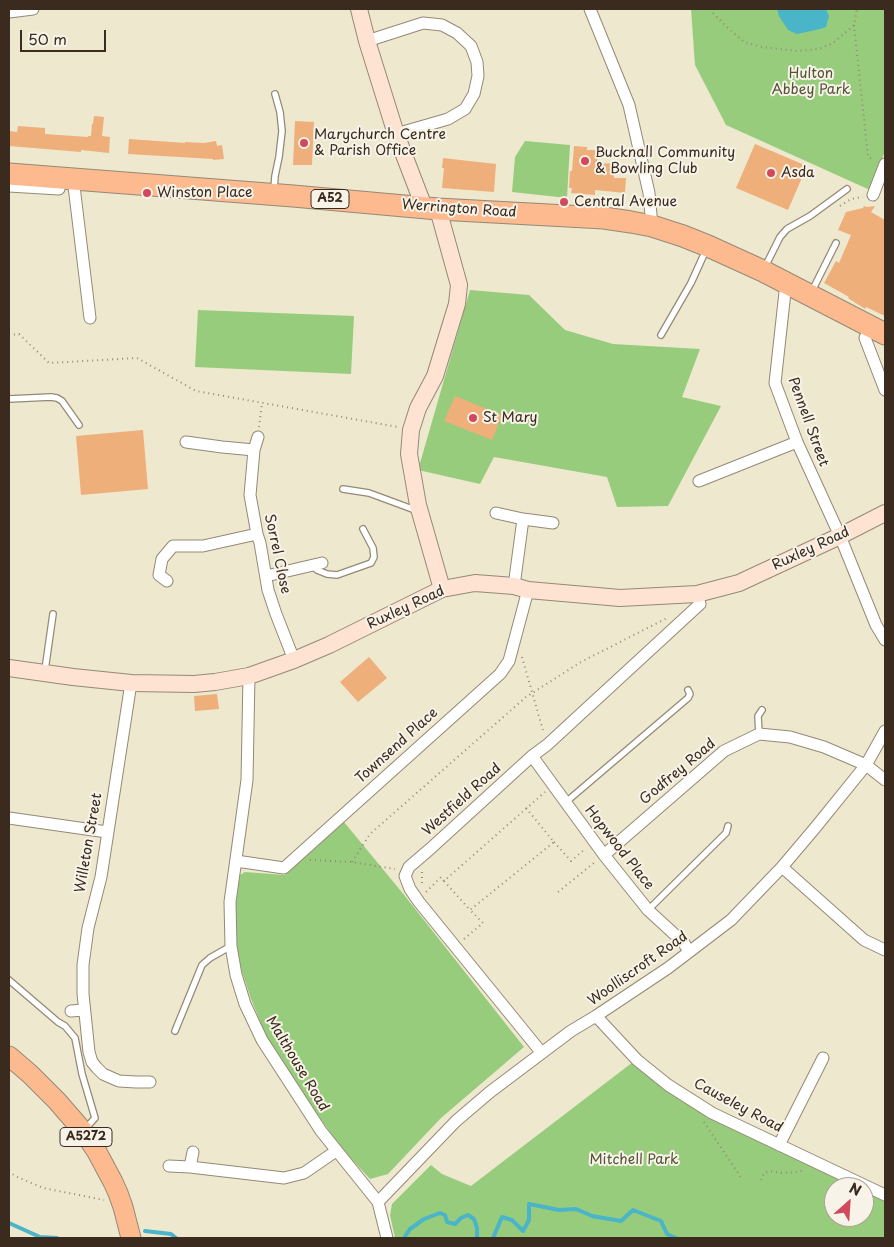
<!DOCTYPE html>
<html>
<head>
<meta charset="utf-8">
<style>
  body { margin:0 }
  #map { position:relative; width:894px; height:1247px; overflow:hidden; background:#eee8cf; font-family:"Playpen Sans",sans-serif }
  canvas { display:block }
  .frame { position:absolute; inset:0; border:10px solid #3b2a1e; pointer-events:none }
  .north { position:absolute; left:824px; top:1177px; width:50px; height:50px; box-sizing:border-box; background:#f7f3e8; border:1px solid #aca397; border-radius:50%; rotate:26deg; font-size:14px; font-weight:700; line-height:20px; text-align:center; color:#3b2a1e }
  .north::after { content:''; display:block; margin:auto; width:18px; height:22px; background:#d1495b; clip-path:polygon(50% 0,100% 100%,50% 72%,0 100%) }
  .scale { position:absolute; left:20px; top:30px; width:86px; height:22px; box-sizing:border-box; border:2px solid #3b2a1e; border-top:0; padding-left:6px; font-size:15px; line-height:18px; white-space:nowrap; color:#3b2a1e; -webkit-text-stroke:4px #f7f3e8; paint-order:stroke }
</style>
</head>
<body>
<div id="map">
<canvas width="894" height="1247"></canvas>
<div class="frame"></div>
<div class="north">N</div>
<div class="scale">50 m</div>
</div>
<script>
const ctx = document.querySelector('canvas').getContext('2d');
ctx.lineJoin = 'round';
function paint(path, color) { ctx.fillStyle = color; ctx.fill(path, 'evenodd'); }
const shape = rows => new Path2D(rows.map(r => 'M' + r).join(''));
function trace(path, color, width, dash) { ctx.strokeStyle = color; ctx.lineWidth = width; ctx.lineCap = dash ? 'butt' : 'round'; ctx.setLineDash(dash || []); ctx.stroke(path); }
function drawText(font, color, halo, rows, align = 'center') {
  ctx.font = font + ' "Playpen Sans",sans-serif'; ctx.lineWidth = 4; ctx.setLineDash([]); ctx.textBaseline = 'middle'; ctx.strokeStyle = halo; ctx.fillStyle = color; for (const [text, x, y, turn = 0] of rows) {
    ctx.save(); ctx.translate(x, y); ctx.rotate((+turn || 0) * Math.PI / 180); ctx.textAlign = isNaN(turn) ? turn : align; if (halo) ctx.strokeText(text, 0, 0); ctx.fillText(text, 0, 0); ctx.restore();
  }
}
paint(shape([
  [691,9,885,9,885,151,870,190,726,125,695,65],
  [525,141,570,145,567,198,512,192,515,157],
  [470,290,529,295,565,330,613,344,700,349,682,397,721,406,668,506,617,507,607,477,494,457,480,484,418,470],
  [198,310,354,316,351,374,195,367],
  [344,822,405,896,524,1047,441,1118,388,1174,370,1179,342,1149,306,1098,269,1043,251,999,239,963,236,935,236,904,240,875,245,872,285,875],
  [633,1062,663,1086,863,1187,834,1187,834,1217,864,1217,864,1187,885,1197,885,1238,395,1238,390,1215,392,1204,431,1165,442,1174,471,1186]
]), '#97cc7d');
paint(shape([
  [777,9,826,9,829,16,826,27,820,29,797,34,788,30,779,16]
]), '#4ab4c8');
trace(shape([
  [9,1223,40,1237,57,1238],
  [145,1231,171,1234,176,1238],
  [404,1238,410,1229,424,1219,440,1213,445,1215,447,1222,455,1224,461,1218,468,1215,474,1219,477,1228,477,1238],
  [493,1238,502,1217,512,1220,523,1231,529,1220,529,1204,559,1210,576,1209,592,1216,621,1221,633,1210,661,1221,667,1234,676,1238]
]), '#4ab4c8', 4);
paint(shape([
  [94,116,104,117,102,136,110,137,109,153,81,150,81,152,9,146,9,131,17,132,18,126,45,128,45,134,88,137,88,136,91,136,92,124,93,124],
  [295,121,314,122,312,165,293,165],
  [129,139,185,143,185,142,204,143,216,141,217,146,222,145,224,159,213,160,213,159,128,154],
  [755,144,807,166,788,210,736,188],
  [574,146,587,147,587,150,598,150,597,164,614,163,614,178,626,178,625,193,595,190,595,195,571,193,572,188,569,188,570,171,572,171],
  [443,158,496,164,494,192,442,188,444,168,442,168],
  [864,206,867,207,875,206,871,212,885,220,885,316,866,307,865,309,848,298,849,297,824,283,836,261,839,263,851,235,838,230,846,212,863,208],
  [455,396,502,415,492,440,444,421],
  [143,430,148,489,81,495,76,436],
  [369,657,387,678,358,702,340,682],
  [217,694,219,709,195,711,194,696]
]), '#eeaf7b');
const lane = shape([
  [274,190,275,176,279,157,282,131,280,112,275,94],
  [765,267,780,237,787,229,810,216,847,189],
  [812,291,836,243],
  [661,335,691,283,706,250],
  [9,399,51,397,57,398,62,401,79,425],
  [343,489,369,493,415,510],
  [312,565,317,570,327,574,337,575,371,563,374,557,373,548,363,529],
  [45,670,53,614],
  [759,734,758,716,762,710],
  [566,802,688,698,690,694,688,690],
  [648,910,726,833,728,826],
  [9,980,58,1022,65,1026,75,1038,82,1074,95,1118,86,1128],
  [175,1031,202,965,210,958,231,946]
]);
const street = shape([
  [590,9,629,105,649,193,652,226],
  [9,12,33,9],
  [367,41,423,23,442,25,457,33,471,46,477,62,478,76,474,94,465,109,448,119,396,134],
  [73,178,90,318],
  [9,186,59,189],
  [873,195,885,164],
  [786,283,775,383,797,442,840,536,876,625,885,640],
  [870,326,865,338,885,390],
  [186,442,222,447,254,450,250,495,257,534,260,543,268,590,276,614,294,660],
  [254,450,258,437],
  [699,481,797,442],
  [496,513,523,519,553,523],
  [266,576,322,563],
  [167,581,159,575,162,559,173,546,203,546,257,534],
  [514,586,523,519],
  [249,676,247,780,230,902,231,946,236,975,245,1004,262,1040,321,1131,378,1202,387,1238],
  [131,683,101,877,88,928,83,965,83,994,89,1052,92,1062,97,1068,103,1074,112,1078,119,1081,136,1082,150,1082],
  [532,756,604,855,648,910,684,943,689,952],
  [9,818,107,832],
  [604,855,724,751,759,734,790,737,824,747,866,765,885,780],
  [236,861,284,868,500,674,509,661,528,590],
  [782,867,864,940,885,950],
  [71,1011,84,1010],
  [596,1016,637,1060,668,1085,712,1113,885,1195],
  [541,1052,419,902,410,889,405,876,409,867,430,849,532,756,547,745,700,604,697,594],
  [779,1145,823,1058],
  [169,1166,190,1167,284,1178,304,1173,336,1151],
  [190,1167,193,1152],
  [378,1202,456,1121,490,1092,571,1031,596,1016,668,968,731,920,782,867,815,828,866,765,885,731]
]);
const secondary = shape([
  [359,9,367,41,396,134,424,207],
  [438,209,459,285,457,304,435,376,418,408,411,430,409,454,418,505,442,589],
  [9,668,73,677,131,683,194,684,215,682,249,676,294,660,329,645,442,589,475,583,514,586,528,590,620,598,697,594,739,583,840,536,885,513]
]);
const primary = shape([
  [9,1056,30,1074,57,1101,83,1131,97,1152,113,1182,118,1193,123,1207,131,1238]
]);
const highway = shape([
  [9,174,293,196,438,209,604,218,631,222,652,226,683,236,708,246,763,271,885,334]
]);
trace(lane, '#948976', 8);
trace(street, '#948976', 13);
trace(secondary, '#948976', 18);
trace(primary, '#948976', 21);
trace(highway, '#948976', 23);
trace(shape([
  [710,9,712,12,727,27,744,42,762,47,797,51,819,49,833,43,854,25,857,9],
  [854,25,868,157,874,160],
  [840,206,851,199,863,197],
  [9,335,19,334,49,363,137,358,196,391,398,427],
  [259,427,262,403],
  [522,657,544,734],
  [526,808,554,842,470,910,444,881,545,792],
  [554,842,571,861,585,849],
  [310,860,351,862,395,869],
  [352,862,370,834,526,697,581,662,667,618],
  [422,872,422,885],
  [426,892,441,877,444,881],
  [558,892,595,862],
  [464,939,483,923,470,910],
  [704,1122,742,1179],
  [9,1171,15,1176,43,1188,104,1200],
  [761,1180,764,1173,769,1171,782,1173,798,1172,803,1170,804,1168]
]), '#948976', 2, [1, 4]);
trace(lane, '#fff', 5.5);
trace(street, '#fff', 11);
trace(secondary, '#fee3d2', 16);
trace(primary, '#fcba8e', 19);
trace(highway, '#fcba8e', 21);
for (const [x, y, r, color] of [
  [304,143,5,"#d1495b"],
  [585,161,5,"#d1495b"],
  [771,173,5,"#d1495b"],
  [147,193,5,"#d1495b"],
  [564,202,5,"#d1495b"],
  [473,418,5,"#d1495b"]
]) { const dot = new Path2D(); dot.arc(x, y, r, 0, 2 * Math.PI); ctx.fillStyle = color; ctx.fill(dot); trace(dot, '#f7f3e8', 2); }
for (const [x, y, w] of [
  [330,199,38],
  [86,1137,52]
]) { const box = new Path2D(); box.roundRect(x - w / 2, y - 9.5, w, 19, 4); ctx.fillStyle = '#f7f3e8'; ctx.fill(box); trace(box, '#3b2a1e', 1); }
drawText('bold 12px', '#3b2a1e', null, [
  ["A52",330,199],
  ["A5272",86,1137]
]);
drawText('14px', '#525236', '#f7f3e8', [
  ["Hulton",811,74],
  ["Abbey Park",811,90],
  ["Mitchell Park",634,1160]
]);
drawText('14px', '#3b2a1e', '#f7f3e8', [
  ["Marychurch Centre",314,135],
  ["& Parish Office",314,151],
  ["Bucknall Community",595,153],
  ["& Bowling Club",595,169],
  ["Asda",781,173],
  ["Winston Place",157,193],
  ["Central Avenue",574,202],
  ["St Mary",483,418]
], 'left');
drawText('14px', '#3b2a1e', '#f7f3e8', [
  ["Werrington Road",459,209,4],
  ["Pennell Street",808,422,70],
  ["Ruxley Road",811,549,-25],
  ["Sorrel Close",277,554,78],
  ["Ruxley Road",406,608,-25],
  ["Townsend Place",397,746,-42],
  ["Godfrey Road",678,772,-40],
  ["Westfield Road",462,800,-42],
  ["Willeton Street",89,843,-80],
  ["Hopwood Place",619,848,52],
  ["Woolliscroft Road",638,969,-35],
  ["Malthouse Road",297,1064,59],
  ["Causeley Road",738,1106,28]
]);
</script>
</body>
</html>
